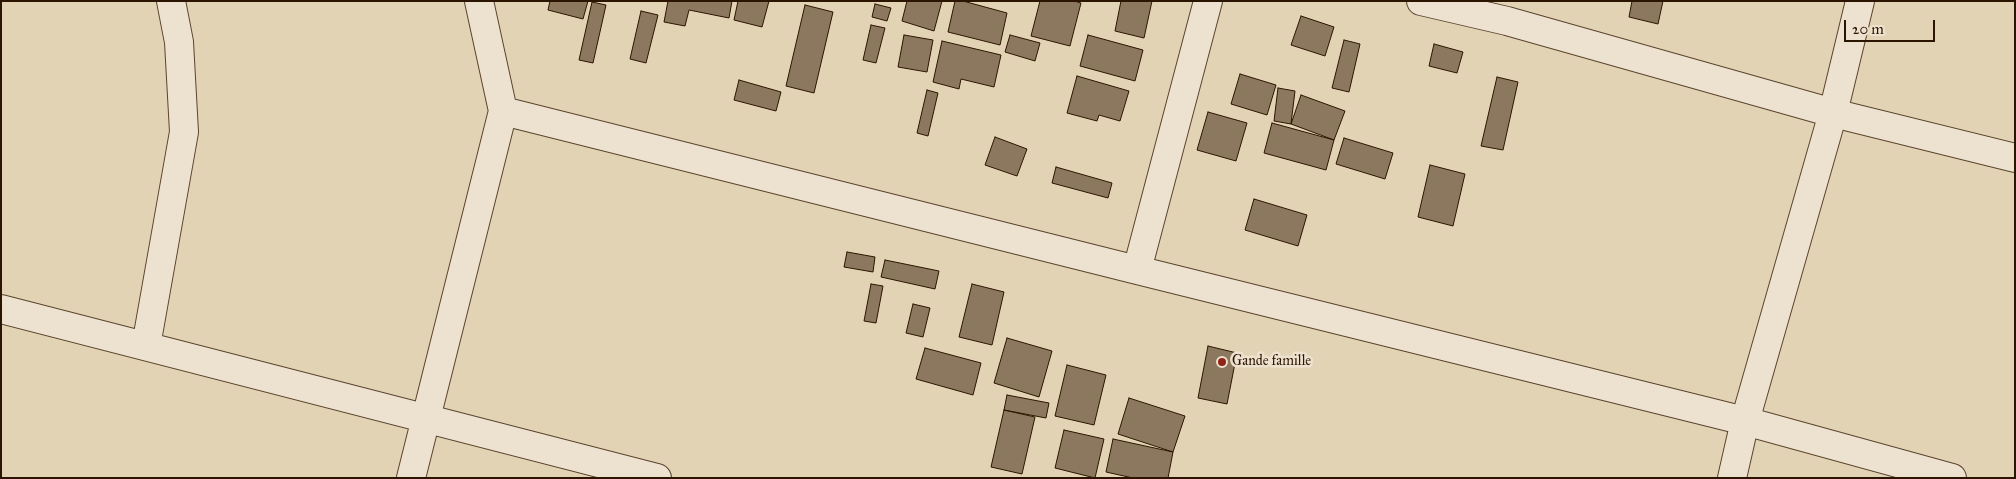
<!DOCTYPE html>
<html>
<head>
<meta charset="utf-8">
<style>
  body { margin:0 }
  #map { position:relative; width:2016px; height:479px; overflow:hidden; background:#e3d3b5; font-family:"IM FELL Great Primer",serif }
  canvas { display:block }
  .frame { position:absolute; inset:0; border:2px solid #2c1500; pointer-events:none }
  .scale { position:absolute; left:1844px; top:20px; width:91px; height:22px; box-sizing:border-box; border:2px solid #2c1500; border-top:0; padding-left:6px; font-size:15px; line-height:18px; white-space:nowrap; color:#2c1500; -webkit-text-stroke:4px #ede2cf; paint-order:stroke }
</style>
</head>
<body>
<div id="map">
<canvas width="2016" height="479"></canvas>
<div class="frame"></div>
<div class="scale">20 m</div>
</div>
<script>
const ctx = document.querySelector('canvas').getContext('2d');
ctx.lineJoin = 'round';
function paint(path, color) { ctx.fillStyle = color; ctx.fill(path, 'evenodd'); }
const shape = rows => new Path2D(rows.map(r => 'M' + r).join(''));
function trace(path, color, width, dash) { ctx.strokeStyle = color; ctx.lineWidth = width; ctx.lineCap = dash ? 'butt' : 'round'; ctx.setLineDash(dash || []); ctx.stroke(path); }
function drawText(font, color, halo, rows, align = 'center') {
  ctx.font = font + ' "IM FELL Great Primer",serif'; ctx.lineWidth = 5; ctx.setLineDash([]); ctx.textBaseline = 'middle'; ctx.strokeStyle = halo; ctx.fillStyle = color; for (const [text, x, y, turn = 0] of rows) {
    ctx.save(); ctx.translate(x, y); ctx.rotate((+turn || 0) * Math.PI / 180); ctx.textAlign = isNaN(turn) ? turn : align; if (halo) ctx.strokeText(text, 0, 0); ctx.fillText(text, 0, 0); ctx.restore();
  }
}
const building = shape([
  [550,1,588,1,583,19,548,10,550,1],
  [668,1,732,1,729,18,689,10,685,26,664,22,668,1],
  [738,1,769,1,762,27,734,20,738,1],
  [907,1,942,1,934,31,902,21,907,1],
  [955,1,963,1,1007,13,1000,45,948,32,955,1],
  [1040,1,1074,1,1081,3,1070,46,1031,36,1040,1],
  [1121,1,1152,1,1144,38,1115,31,1121,1],
  [1632,1,1663,1,1658,24,1629,17,1632,1],
  [592,2,606,5,593,63,579,60,592,2],
  [875,4,891,8,887,21,872,17,875,4],
  [805,5,833,12,814,93,786,86,805,5],
  [641,11,658,15,646,63,630,59,641,11],
  [1301,16,1334,27,1325,56,1291,45,1301,16],
  [871,25,885,28,876,63,863,60,871,25],
  [904,35,933,40,927,72,898,67,904,35],
  [1010,35,1040,43,1035,61,1005,52,1010,35],
  [1088,35,1143,50,1135,81,1080,66,1088,35],
  [1344,40,1360,44,1349,92,1332,88,1344,40],
  [942,41,1001,55,994,87,961,79,959,89,933,82,942,41],
  [1434,44,1463,52,1457,73,1429,66,1434,44],
  [1240,74,1276,85,1267,115,1231,104,1240,74],
  [1077,76,1129,91,1120,121,1099,115,1097,121,1067,113,1077,76],
  [1497,77,1518,82,1503,150,1481,146,1497,77],
  [739,80,781,92,776,111,734,100,739,80],
  [1278,88,1295,91,1291,124,1274,121,1278,88],
  [927,90,938,93,928,136,917,133,927,90],
  [1301,95,1345,111,1334,140,1291,124,1301,95],
  [1208,112,1247,123,1236,161,1197,150,1208,112],
  [1272,123,1334,140,1326,170,1264,153,1272,123],
  [995,137,1027,149,1017,176,985,165,995,137],
  [1344,138,1393,153,1385,179,1336,164,1344,138],
  [1430,165,1465,174,1453,226,1418,217,1430,165],
  [1056,167,1112,183,1108,198,1052,183,1056,167],
  [1254,199,1307,215,1298,246,1245,230,1254,199],
  [847,252,875,257,873,272,844,267,847,252],
  [885,260,939,271,935,289,881,277,885,260],
  [871,284,883,286,876,323,864,321,871,284],
  [972,284,1004,292,992,345,959,337,972,284],
  [913,304,930,308,923,337,906,333,913,304],
  [1007,338,1052,351,1039,397,994,383,1007,338],
  [1208,346,1237,353,1227,404,1198,398,1208,346],
  [925,348,981,363,973,395,916,379,925,348],
  [1067,365,1106,375,1094,425,1055,416,1067,365],
  [1007,395,1049,403,1046,418,1004,410,1007,395],
  [1129,398,1185,416,1173,452,1118,434,1129,398],
  [1004,410,1035,417,1022,474,991,467,1004,410],
  [1064,430,1104,439,1095,478,1055,468,1064,430],
  [1113,439,1173,452,1168,478,1133,478,1106,472,1113,439]
]);
paint(building, '#8b785e');
trace(building, '#2c1500', 1);
const minor = shape([
  [1421,1,1507,21,1833,113,2015,158],
  [503,111,1137,270,1745,421,1952,478],
  [1137,270,1208,1],
  [1,309,657,478],
  [146,346,184,132,179,42,171,1],
  [411,478,503,111,479,1],
  [1732,478,1745,421,1833,113,1860,1]
]);
trace(minor, '#5a442d', 30);
trace(minor, '#ede2cf', 28);
for (const [x, y, r, color] of [
  [1222,362,5,"#8f2418"]
]) { const dot = new Path2D(); dot.arc(x, y, r, 0, 2 * Math.PI); ctx.fillStyle = color; ctx.fill(dot); trace(dot, '#ede2cf', 2); }
drawText('14px', '#2c1500', '#ede2cf', [
  ["Gande famille",1232,362]
], 'left');
</script>
</body>
</html>
